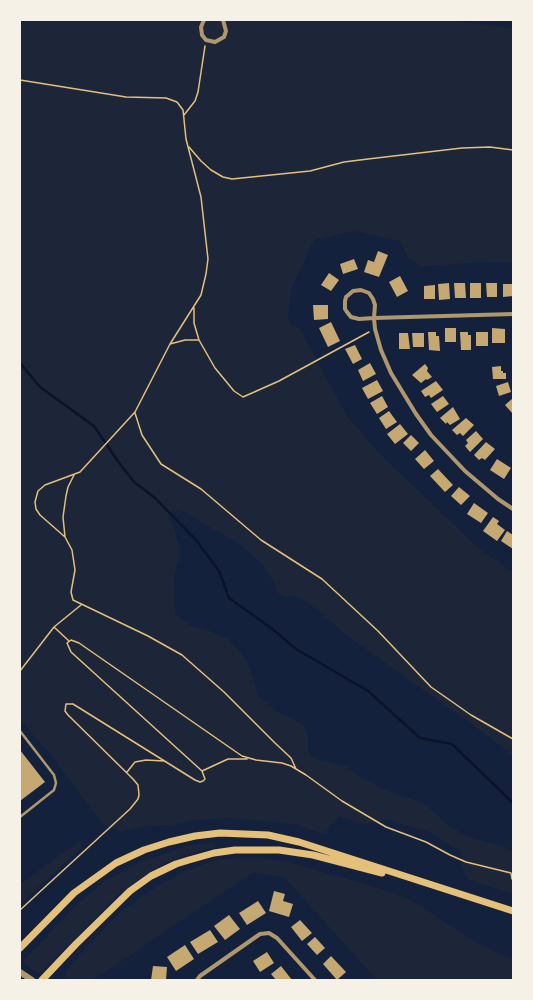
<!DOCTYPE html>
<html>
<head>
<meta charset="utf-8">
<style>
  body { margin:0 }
  #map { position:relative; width:533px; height:1000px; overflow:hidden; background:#14213d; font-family:Mulish,sans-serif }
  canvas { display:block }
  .frame { position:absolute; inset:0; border:21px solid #f6f1e7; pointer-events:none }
</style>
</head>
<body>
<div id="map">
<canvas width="533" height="1000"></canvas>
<div class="frame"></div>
</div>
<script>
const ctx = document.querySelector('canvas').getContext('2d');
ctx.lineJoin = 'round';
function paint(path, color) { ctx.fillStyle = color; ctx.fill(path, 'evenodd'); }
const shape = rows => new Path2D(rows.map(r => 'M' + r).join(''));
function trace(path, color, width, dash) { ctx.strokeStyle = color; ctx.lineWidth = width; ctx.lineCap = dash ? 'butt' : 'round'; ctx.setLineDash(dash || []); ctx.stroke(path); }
paint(shape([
  [20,20,444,20,513,28,513,262,488,262,422,266,408,258,400,241,353,231,314,240,292,287,288,315,290,324,299,328,347,416,378,452,478,548,513,572,513,756,488,736,349,637,310,604,295,596,283,597,277,592,275,584,262,564,238,542,200,522,187,513,173,510,168,516,174,528,179,546,179,560,174,576,175,614,191,626,210,631,226,638,241,652,251,671,258,696,278,712,303,724,308,736,308,751,314,759,330,762,347,767,360,777,379,787,403,797,419,801,433,811,445,823,466,836,506,847,513,851,513,894,469,880,461,866,462,852,429,832,389,820,363,824,339,816,324,834,292,824,232,818,194,820,171,825,145,826,121,832,103,824,50,754,20,720],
  [80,841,82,847,20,904,20,884],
  [215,842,215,847,184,855,164,864,142,877,118,895,41,972,36,972,23,962,70,911,105,881,138,863,157,856,187,846],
  [254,857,287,862,352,880,403,896,424,908,439,919,480,944,508,958,513,958,513,980,377,980,284,877,252,873,104,973,91,980,68,980,66,972,84,950,120,912,158,886,185,871,215,860]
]), '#1d2539');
trace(shape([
  [20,363,40,387,94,426,117,460,134,482,155,498,196,540,219,571,229,598,271,628,296,649,368,691,420,738,452,744,513,803]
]), '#0b132b', 2.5);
paint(shape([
  [378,251,388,255,379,277,364,272,368,260,374,262],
  [354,259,358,269,343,274,340,264],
  [329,273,339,280,331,291,321,285],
  [400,276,408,291,397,297,389,282],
  [449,283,450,299,439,300,438,284],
  [454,283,465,283,466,298,455,298],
  [470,283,481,283,481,298,470,298],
  [486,283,497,283,497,297,487,297],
  [503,284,513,284,513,296,503,297],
  [435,285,435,299,424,299,424,286],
  [313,305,328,305,328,319,314,320],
  [331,322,340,341,328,347,319,328],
  [445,328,456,328,456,342,445,342],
  [492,328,505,329,505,343,492,343],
  [428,332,436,332,436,336,439,336,440,351,429,350],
  [460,332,468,332,468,335,471,335,471,350,461,350],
  [476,332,488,332,488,346,476,346],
  [399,333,408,333,410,349,399,349],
  [412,333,424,333,424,347,413,347],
  [355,345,362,359,353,364,345,349],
  [370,363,376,374,363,381,358,370],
  [425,364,428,368,427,371,432,377,427,380,426,379,421,383,412,375],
  [501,366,501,371,503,371,503,373,506,373,506,379,493,379,492,367],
  [377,380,383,391,368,399,362,388],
  [436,381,443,390,431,398,429,395,425,397,421,391],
  [508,382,511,392,499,396,496,386],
  [382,396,388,407,377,414,370,403],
  [443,396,449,404,437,412,431,404],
  [513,398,513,413,512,413,505,405],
  [453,407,460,419,450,425,447,422,446,424,440,418],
  [389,411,397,422,386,429,379,418],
  [466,418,474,425,463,436,460,433,457,435,452,430],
  [400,424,408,434,395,444,387,434],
  [476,431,483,439,470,452,465,446,468,443,466,440],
  [411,435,419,443,411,451,403,443],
  [486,442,495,449,485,460,482,458,479,460,474,455],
  [425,450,434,461,424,469,415,459],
  [497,459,511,468,504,479,490,470],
  [438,469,453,485,445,492,430,476],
  [459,487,470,496,461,505,451,496],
  [474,503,488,513,481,523,467,514],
  [493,517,499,521,497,524,505,530,497,541,483,531],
  [507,531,513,535,513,549,501,541],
  [20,750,45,782,20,801],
  [274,891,285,894,283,901,293,904,289,917,269,911],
  [258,901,266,913,247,925,239,913],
  [229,915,240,929,225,940,214,926],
  [300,920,312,933,302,941,291,927],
  [210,930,218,942,198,954,190,942],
  [315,937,325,948,317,955,307,944],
  [185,945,194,959,176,971,167,957],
  [267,952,274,963,260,972,253,961],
  [331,956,346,972,337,980,323,964],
  [153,966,167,967,166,980,151,980],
  [281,966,292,980,276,980,271,974]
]), '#c6a872');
trace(shape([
  [20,80,126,97,166,98,177,102,183,110,186,139,201,197,208,259,206,274,201,295,170,344,135,412,80,472,45,485,38,491,35,502,36,509,40,515,65,537,72,550,75,570,71,592,73,600,148,636,182,655,224,692,275,743,291,758,296,769],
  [184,115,195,101,198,92,205,46],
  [189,147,201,161,211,170,223,177,232,179,310,171,344,162,368,159,462,148,490,147,513,150],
  [194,308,194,323,199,340,215,368,234,391,243,397,279,381,369,332],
  [170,344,185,340,199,340],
  [135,413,142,435,161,464,201,489,261,540,322,579,378,631,431,687,471,715,513,739],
  [65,537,63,517,66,496,68,487,74,475],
  [54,627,69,641],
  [20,671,54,627,81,605],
  [202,771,228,759,247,759],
  [127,772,135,762,146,760,164,761],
  [20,910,130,809,138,799,139,795,138,785,133,779,68,715,65,711,66,704,73,704,195,780,200,782,203,781,205,779,202,771,71,652,67,643,71,640,79,643,242,756,256,760,282,763,291,766,306,775,342,801,386,827,426,842,450,855,466,862,511,873,512,879]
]), '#e5c07b', 1.5);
trace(shape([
  [20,731,54,775,56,783,54,790,20,817]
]), '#b1986c', 2.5);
trace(shape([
  [204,20,201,27,202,35,206,40,215,42,224,37,226,31,223,20],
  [513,314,374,318,359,319,351,317,347,312,345,309,345,301,346,297,353,291,361,290,369,293,373,299,375,305,374,318,375,329,381,350,391,373,416,414,431,435,465,471,498,499,513,509],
  [197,980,200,976,260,934,269,933,277,938,315,980]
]), '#b1986c', 4);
trace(shape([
  [20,972,32,980]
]), '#b1986c', 6);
trace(shape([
  [20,948,74,893,116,863,144,850,169,842,195,836,220,833,268,835,299,842,513,911],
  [42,980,76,944,130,891,151,876,176,864,189,860,214,853,235,850,279,850,313,855,382,873]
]), '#e5c07b', 7);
</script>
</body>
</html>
